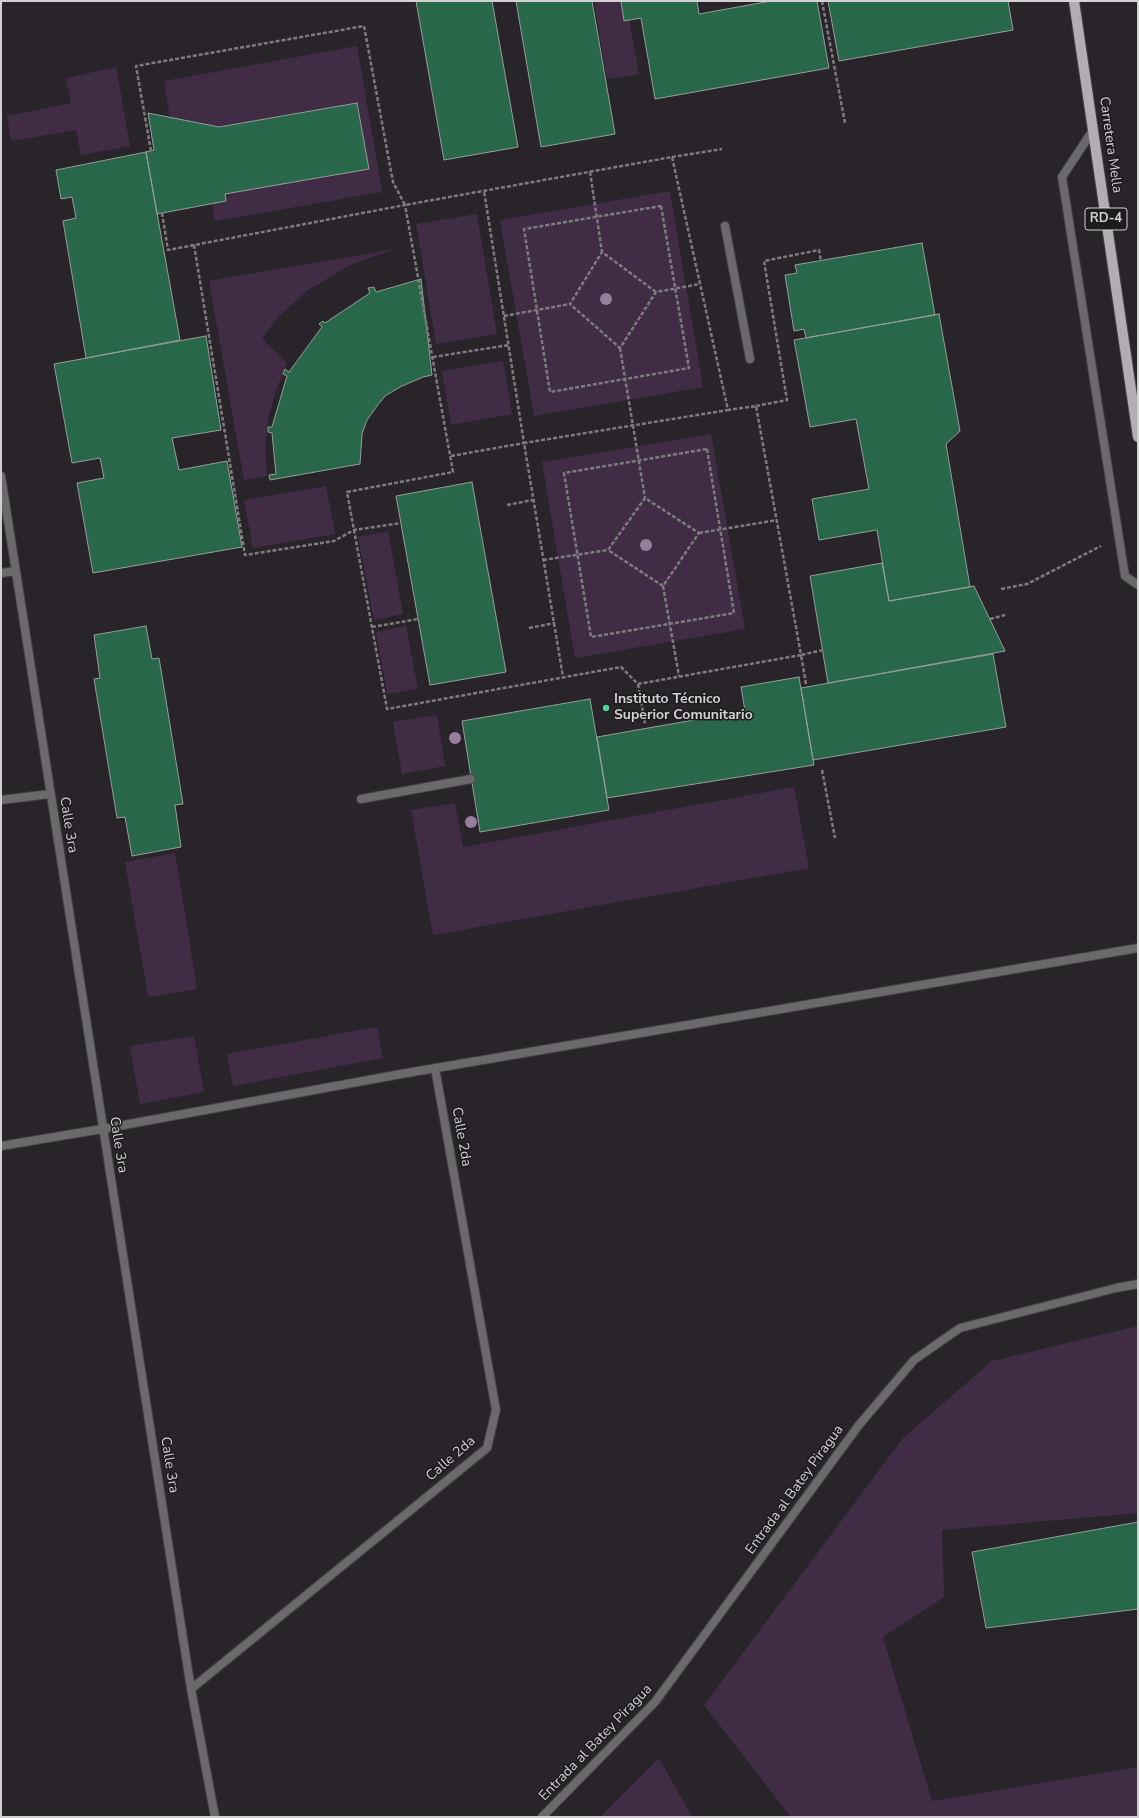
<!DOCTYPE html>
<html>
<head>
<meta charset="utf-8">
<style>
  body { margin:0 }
  #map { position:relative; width:1139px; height:1818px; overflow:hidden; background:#282429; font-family:"Nunito Sans",sans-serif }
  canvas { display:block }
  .frame { position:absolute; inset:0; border:2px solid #d3d0d4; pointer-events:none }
</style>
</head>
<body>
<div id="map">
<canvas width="1139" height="1818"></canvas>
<div class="frame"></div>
</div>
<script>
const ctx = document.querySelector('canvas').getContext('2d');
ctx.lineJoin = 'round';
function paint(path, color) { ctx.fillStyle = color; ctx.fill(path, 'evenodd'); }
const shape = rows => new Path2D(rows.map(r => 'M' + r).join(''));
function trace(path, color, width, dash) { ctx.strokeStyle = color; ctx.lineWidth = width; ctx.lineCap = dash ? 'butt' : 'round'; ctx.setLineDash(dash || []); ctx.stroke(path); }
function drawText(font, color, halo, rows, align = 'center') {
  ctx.font = font + ' "Nunito Sans",sans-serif'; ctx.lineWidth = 3; ctx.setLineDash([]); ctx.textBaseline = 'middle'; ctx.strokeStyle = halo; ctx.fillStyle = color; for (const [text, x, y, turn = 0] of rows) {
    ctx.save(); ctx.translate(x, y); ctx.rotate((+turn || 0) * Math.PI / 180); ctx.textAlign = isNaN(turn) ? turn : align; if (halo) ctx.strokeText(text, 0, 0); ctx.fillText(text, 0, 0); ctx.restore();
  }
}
paint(shape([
  [594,1,626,1,639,74,607,79],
  [357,46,382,192,215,221,212,203,225,194,369,169,357,103,219,127,170,118,164,81],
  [116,67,130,146,81,155,76,130,11,141,7,116,71,103,66,78],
  [670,191,703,387,534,416,500,220],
  [477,214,497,334,436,344,416,224],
  [395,249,350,265,307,291,278,317,262,339,287,363,275,393,268,420,265,451,267,476,244,480,209,281],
  [503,361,512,414,451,425,442,371],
  [711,434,745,629,575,658,542,462],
  [326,486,335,534,253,548,244,500],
  [388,531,403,614,374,620,358,537],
  [406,626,418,689,387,694,376,632],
  [437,715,445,766,402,774,393,722],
  [794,787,809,868,433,935,411,810,455,803,463,847],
  [175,853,197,989,148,997,125,862],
  [377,1027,383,1058,233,1086,227,1054],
  [194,1036,204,1092,140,1104,130,1046],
  [1138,1326,1138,1513,942,1530,944,1597,883,1637,932,1801,1138,1767,1138,1817,791,1817,704,1705,903,1438,992,1361],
  [659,1758,692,1817,600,1817]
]), '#402d45');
const building = shape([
  [416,1,492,1,518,147,444,160,416,1],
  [516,1,592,1,615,134,541,147,516,1],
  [621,1,697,1,699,14,771,1,817,1,829,68,655,99,641,18,624,21,621,1],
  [828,1,1008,1,1013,30,839,61,828,1],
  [357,103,369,169,225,194,226,201,157,214,146,152,154,150,148,113,219,127,357,103],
  [146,152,180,340,86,358,63,221,76,218,72,197,61,199,56,170,146,152],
  [922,243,935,315,806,338,804,329,794,331,785,275,797,273,795,265,922,243],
  [421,279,432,375,423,377,400,387,385,396,377,406,367,420,362,434,360,464,270,480,269,475,276,474,272,433,268,432,268,427,272,427,287,376,283,374,285,369,289,372,322,327,319,324,323,321,325,323,370,293,368,288,374,287,376,292,421,279],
  [939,314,960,431,946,444,970,587,889,601,877,530,819,540,812,499,869,489,856,419,810,427,794,340,939,314],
  [206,336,221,430,172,438,179,470,227,461,242,547,93,573,77,483,104,478,100,458,72,463,54,364,206,336],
  [472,482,506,672,430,685,396,496,472,482],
  [882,563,889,601,974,586,1005,651,828,683,810,576,882,563],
  [146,626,152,659,159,658,183,804,175,805,181,847,132,856,125,817,117,818,94,679,100,678,94,635,146,626],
  [993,654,1006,727,813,760,801,688,993,654],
  [799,677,814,765,607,798,597,737,745,711,741,687,799,677],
  [590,699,609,810,480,832,462,721,590,699],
  [1138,1522,1138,1609,986,1628,972,1552,1138,1522]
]);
paint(building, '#29674b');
trace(building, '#969e99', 1);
const service = shape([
  [1093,130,1062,177,1125,576,1138,585],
  [725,226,750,359],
  [361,799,471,779]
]);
const minor = shape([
  [1,476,191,1689,215,1817],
  [1,573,16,571],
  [1,800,50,794],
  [1,1146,102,1129,401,1074,1138,948],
  [191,1689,487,1448,496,1410,435,1068],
  [542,1817,655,1702,859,1425,914,1360,960,1328,1116,1288,1138,1284]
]);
const primary = shape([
  [1074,1,1138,437]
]);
trace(service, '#434044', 10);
trace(minor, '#434044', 10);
trace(primary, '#434044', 12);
trace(shape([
  [822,1,845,123],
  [151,151,136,66,364,26,393,182,405,205,672,157,728,410,524,443,563,677],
  [672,157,722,149],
  [590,172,602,252],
  [661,206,689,368,550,392,524,229,661,206],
  [162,213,168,250,405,205,453,472,347,492,387,709,621,667,638,684,801,655,756,406,728,410],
  [194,245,245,555,334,541,354,530,401,523],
  [656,292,602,252,570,304,620,348,656,292,700,284],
  [504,316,570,304],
  [620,348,645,498],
  [433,357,509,345],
  [756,406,787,400,764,261,819,250,821,261],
  [707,449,734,613,591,637,564,473,707,449],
  [451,456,524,443,484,191],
  [507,505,533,500],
  [699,533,777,520],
  [543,560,608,550],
  [663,586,608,550,645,498,699,533,663,586,679,676],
  [1001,589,1027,584,1101,546],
  [990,619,1005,615],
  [372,627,418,619],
  [529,628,555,623],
  [638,684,645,724],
  [806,684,801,655,823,650],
  [822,770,835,838]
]), '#7e7b7f', 2.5, [4, 2]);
trace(service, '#6b696c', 8);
trace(minor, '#6b696c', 8);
trace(primary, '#b1adb3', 10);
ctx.fillStyle = '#977d9e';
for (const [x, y] of [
  [606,299],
  [646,545],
  [455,738],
  [471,822]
]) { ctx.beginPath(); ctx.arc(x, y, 6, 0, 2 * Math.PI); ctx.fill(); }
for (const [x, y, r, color] of [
  [606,708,4,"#4fd399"]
]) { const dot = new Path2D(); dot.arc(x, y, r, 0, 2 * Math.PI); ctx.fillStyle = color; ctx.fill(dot); trace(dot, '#1e1b1f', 1.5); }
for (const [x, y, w] of [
  [1106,219,42]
]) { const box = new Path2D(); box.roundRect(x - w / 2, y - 11, w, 22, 3); ctx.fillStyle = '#1e1b1f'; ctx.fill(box); trace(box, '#d3d0d4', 1); }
drawText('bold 13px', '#d3d0d4', null, [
  ["RD-4",1106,219]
]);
drawText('14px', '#d3d0d4', '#1e1b1f', [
  ["Carretera Mella",1110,145,82],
  ["Calle 3ra",68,825,81],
  ["Calle 2da",461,1137,80],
  ["Calle 3ra",118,1145,81],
  ["Calle 2da",451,1459,-41],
  ["Calle 3ra",169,1465,81],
  ["Entrada al Batey Piragua",795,1490,-54],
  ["Entrada al Batey Piragua",596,1743,-46]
]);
drawText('bold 14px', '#d3d0d4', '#1e1b1f', [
  ["Instituto Técnico",614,700],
  ["Superior Comunitario",614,716]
], 'left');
</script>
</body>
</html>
